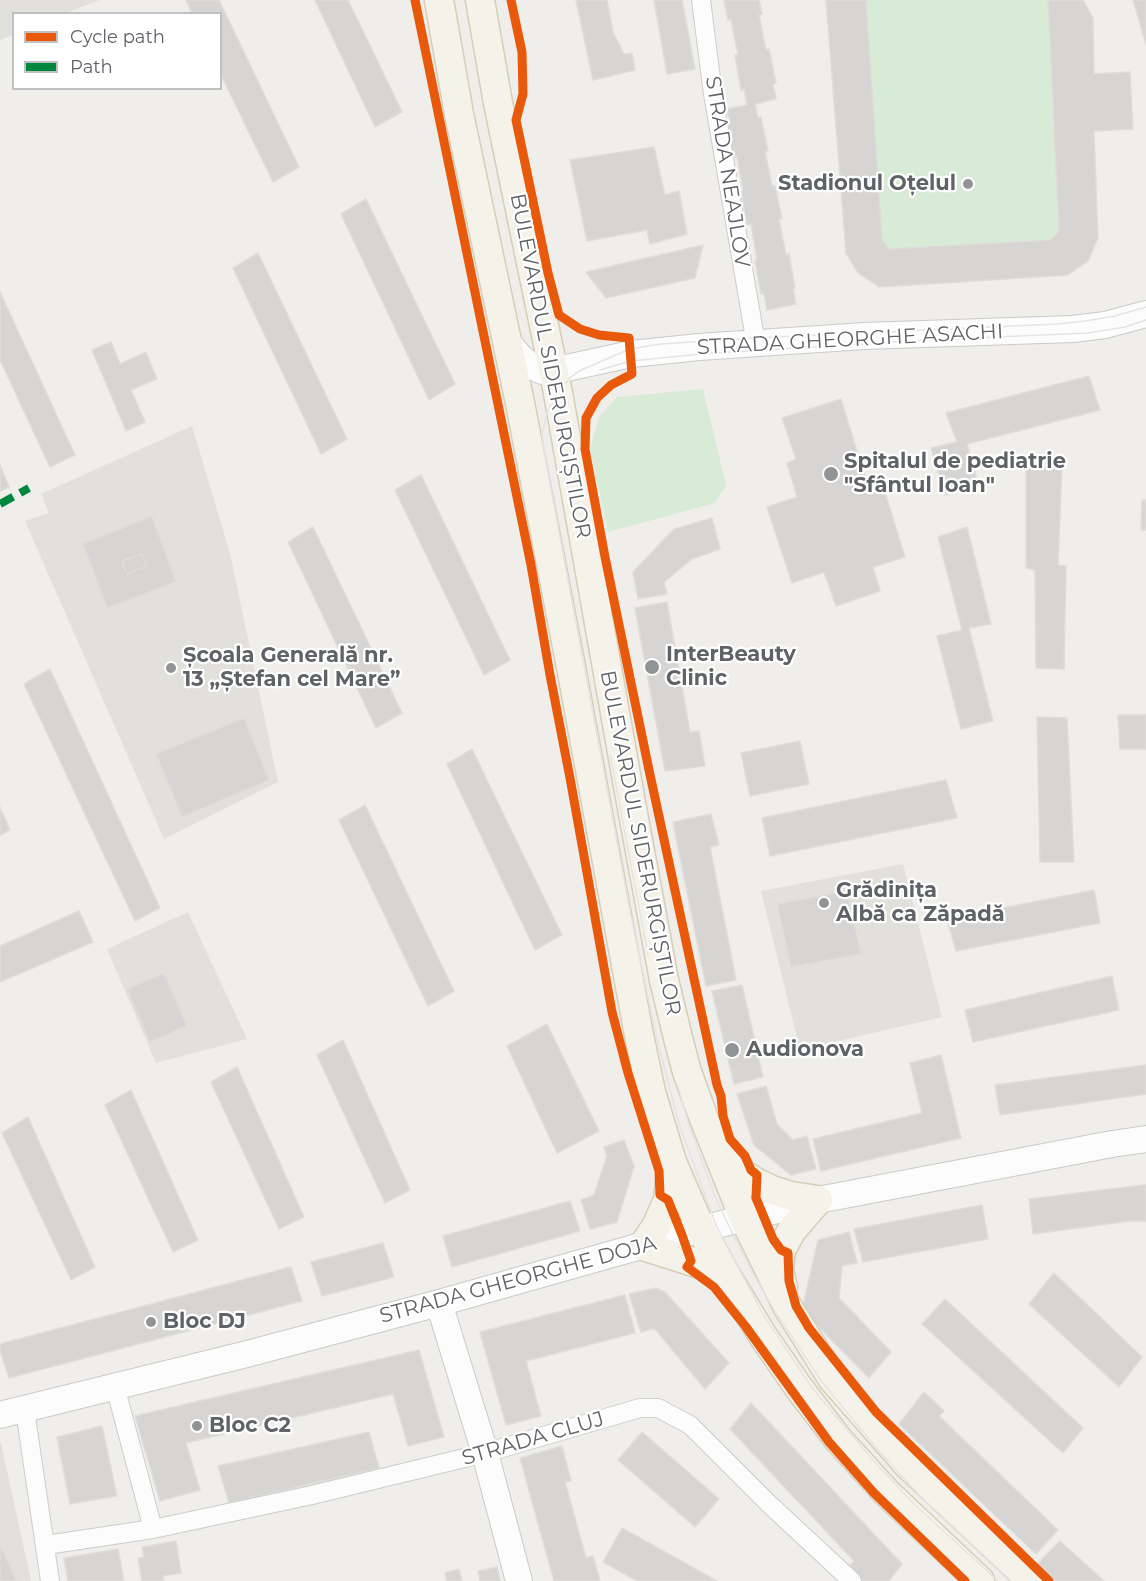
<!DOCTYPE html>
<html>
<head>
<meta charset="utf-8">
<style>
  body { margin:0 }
  #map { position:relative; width:1146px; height:1581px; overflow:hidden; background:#efeeea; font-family:Montserrat,sans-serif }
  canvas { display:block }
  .legend { position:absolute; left:12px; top:12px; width:210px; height:78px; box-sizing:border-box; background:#fff; border:2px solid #bfc1c3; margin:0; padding:8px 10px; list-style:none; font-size:18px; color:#5f6368 }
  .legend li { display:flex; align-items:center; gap:12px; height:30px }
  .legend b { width:30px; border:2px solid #bfc1c3 }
</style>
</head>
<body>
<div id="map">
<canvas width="1146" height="1581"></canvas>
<ul class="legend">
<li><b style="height:8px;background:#e8590c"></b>Cycle path</li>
<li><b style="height:8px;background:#00873e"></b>Path</li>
</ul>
</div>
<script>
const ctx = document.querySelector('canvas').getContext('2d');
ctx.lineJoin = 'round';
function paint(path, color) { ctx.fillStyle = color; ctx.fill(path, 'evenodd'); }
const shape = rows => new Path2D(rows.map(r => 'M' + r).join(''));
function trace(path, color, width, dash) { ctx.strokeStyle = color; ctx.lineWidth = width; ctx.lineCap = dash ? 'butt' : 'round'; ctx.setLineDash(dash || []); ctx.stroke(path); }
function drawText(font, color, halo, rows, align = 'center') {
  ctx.font = font + ' Montserrat,sans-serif'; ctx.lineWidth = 4.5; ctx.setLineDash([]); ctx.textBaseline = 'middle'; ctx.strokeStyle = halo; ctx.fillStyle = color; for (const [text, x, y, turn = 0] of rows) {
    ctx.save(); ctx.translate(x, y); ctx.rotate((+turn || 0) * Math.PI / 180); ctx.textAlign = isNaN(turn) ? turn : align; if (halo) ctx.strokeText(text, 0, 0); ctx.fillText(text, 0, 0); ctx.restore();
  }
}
paint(shape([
  [0,0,100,0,66,13,14,14,13,35,0,40],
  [192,426,230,553,278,782,164,839,25,521,49,513,41,494],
  [903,864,942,1017,800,1050,761,891],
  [188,912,247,1039,156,1063,107,949],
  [0,1443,1,1443,31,1581,0,1581]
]), '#e2e0da');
paint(shape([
  [826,0,1083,0,1093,18,1094,73,1130,72,1133,129,1094,132,1098,238,1088,261,1068,275,880,287,858,273,846,253],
  [703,389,726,485,715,503,608,532,590,449,599,417,617,397]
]), '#d8ebd6');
const building = shape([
  [186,0,219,0,299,167,273,182,220,73,220,14,192,14,186,0],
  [315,0,348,0,402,112,375,127,315,0],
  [576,0,607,0,613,32,624,54,632,53,635,70,593,80,576,0],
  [654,0,682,0,695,69,667,74,654,0],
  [724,0,759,0,762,14,759,15,766,50,769,49,776,83,773,84,776,99,755,104,758,118,761,117,768,151,765,151,772,186,775,186,782,219,779,219,782,235,786,255,789,254,795,288,793,289,796,304,767,310,764,294,761,294,755,260,757,260,751,224,747,225,741,191,743,190,737,157,734,157,727,123,730,122,727,109,747,105,744,89,741,90,735,55,738,55,731,19,728,20,724,0],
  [826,0,866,0,882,239,889,249,1051,240,1059,231,1048,0,1083,0,1093,18,1094,74,1130,72,1133,129,1094,131,1098,238,1088,261,1068,275,880,287,858,273,846,253,826,0],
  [1133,0,1146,0,1146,45,1133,0],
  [654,147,665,195,679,191,687,234,650,244,647,230,587,241,570,160,654,147],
  [366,199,455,384,429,400,341,214,366,199],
  [703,245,695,278,606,298,586,272,703,245],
  [258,253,347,439,321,454,233,268,258,253],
  [0,292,75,455,50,467,0,360,0,292],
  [111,342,120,364,146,352,157,379,131,390,145,422,126,431,92,350,111,342],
  [1089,376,1100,410,967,444,979,487,945,495,931,448,957,442,946,413,1089,376],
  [841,399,870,493,884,489,905,557,873,567,880,591,836,606,824,572,792,583,767,507,797,497,787,463,796,459,782,418,841,399],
  [0,465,9,487,0,491,0,465],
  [1026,465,1062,466,1058,565,1066,566,1064,669,1036,668,1035,570,1026,568,1026,465],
  [421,475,510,660,484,675,395,490,421,475],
  [1142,500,1146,500,1146,530,1141,530,1142,500],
  [152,516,176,582,107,608,83,544,152,516],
  [142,554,147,566,127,574,122,561,142,554],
  [712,518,720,549,692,559,664,582,667,594,638,599,633,572,674,529,712,518],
  [313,527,402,713,376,728,288,542,313,527],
  [967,527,991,624,969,628,993,721,961,729,937,636,962,630,938,537,967,527],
  [142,554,147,566,127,574,122,561,142,554],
  [667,602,690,732,699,731,705,766,665,771,635,608,667,602],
  [50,669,160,908,135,921,24,684,50,669],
  [1118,715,1146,715,1146,749,1120,749,1118,715],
  [1037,717,1067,718,1074,862,1040,862,1037,717],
  [244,718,269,780,182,817,156,754,244,718],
  [800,741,809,784,750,796,741,753,800,741],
  [472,749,562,935,535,950,447,764,472,749],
  [946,780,957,818,770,856,762,818,946,780],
  [365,805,454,991,428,1006,339,820,365,805],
  [0,807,10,830,0,835,0,807],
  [711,814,719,845,710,847,736,980,706,986,673,822,711,814],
  [1094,890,1100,923,956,951,947,919,1094,890],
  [847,891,861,954,791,967,777,904,847,891],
  [79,911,93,942,0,982,0,946,79,911],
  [164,973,187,1026,150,1042,127,989,164,973],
  [1112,976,1119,1010,973,1042,965,1010,1112,976],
  [742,985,763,1077,734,1084,712,991,742,985],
  [547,1024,599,1131,557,1153,507,1046,547,1024],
  [343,1040,410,1190,385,1203,317,1055,343,1040],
  [941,1055,961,1138,821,1171,813,1139,922,1113,910,1063,941,1055],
  [1146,1065,1146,1094,1000,1115,995,1085,1146,1065],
  [237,1067,304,1217,279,1229,211,1082,237,1067],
  [766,1086,777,1124,793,1140,807,1136,816,1169,791,1175,754,1145,737,1094,766,1086],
  [131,1090,198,1240,173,1252,105,1105,131,1090],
  [28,1117,95,1267,71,1280,2,1133,28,1117],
  [624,1140,634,1166,617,1222,590,1229,581,1200,594,1195,607,1156,604,1147,624,1140],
  [1143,1185,1146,1185,1146,1221,1130,1221,1033,1234,1029,1199,1143,1185],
  [570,1201,580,1231,452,1267,443,1236,570,1201],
  [982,1205,988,1239,863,1262,854,1229,982,1205],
  [849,1232,857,1263,842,1266,839,1298,891,1352,869,1378,802,1310,818,1240,849,1232],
  [383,1243,394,1277,322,1296,311,1262,383,1243],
  [291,1267,302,1301,9,1378,0,1350,0,1344,291,1267],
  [1054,1273,1142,1357,1119,1387,1029,1304,1054,1273],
  [656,1288,665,1292,729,1363,705,1389,654,1328,641,1332,629,1294,656,1288],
  [625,1295,635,1333,526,1361,541,1416,506,1425,480,1332,625,1295],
  [945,1299,1083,1428,1063,1453,922,1324,945,1299],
  [419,1350,444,1437,408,1446,393,1394,186,1443,200,1490,160,1501,135,1416,419,1350],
  [924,1392,944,1411,939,1416,1058,1530,1036,1554,899,1424,924,1392],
  [751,1403,902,1564,889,1581,863,1581,849,1567,854,1561,730,1429,751,1403],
  [102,1426,117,1496,70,1504,57,1437,102,1426],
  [369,1432,379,1468,229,1503,218,1466,369,1432],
  [642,1432,719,1499,695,1527,618,1460,642,1432],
  [562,1446,571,1481,565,1482,586,1558,593,1556,600,1581,554,1581,520,1458,562,1446],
  [622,1528,717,1581,637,1581,603,1562,622,1528],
  [176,1541,181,1573,163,1576,164,1581,142,1581,138,1558,144,1557,142,1547,176,1541],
  [1060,1541,1104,1581,1053,1581,1036,1565,1060,1541],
  [0,1545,17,1581,0,1581,0,1545],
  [118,1549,124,1581,68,1581,64,1558,118,1549],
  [497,1567,500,1581,480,1581,478,1571,497,1567],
  [459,1569,462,1581,447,1581,445,1573,459,1569]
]);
paint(building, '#d6d5d3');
trace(building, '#deddd9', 1.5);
const street = shape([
  [701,0,713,94,755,338,754,343],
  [115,1386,153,1529],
  [25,1410,50,1581],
  [46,1545,153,1529,312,1495,485,1453,640,1408,658,1408,690,1425,769,1504,852,1581]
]);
const secondary = shape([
  [508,343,521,358,530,365,542,371,553,371,631,354,699,347,864,336,1073,329,1105,325,1146,314],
  [439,1303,485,1453,519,1581],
  [0,1415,247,1354,439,1303,701,1229,818,1200,1112,1144,1146,1139]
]);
const primary = shape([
  [439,0,459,114,520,403,571,667,639,1035,651,1092,672,1162,701,1229,726,1275,763,1336,799,1388,838,1439,886,1492,980,1581],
  [480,0,498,103,558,393,630,797,664,980,678,1038,687,1072,703,1116,744,1218,787,1306,832,1378,908,1465,1032,1581],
  [720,1152,740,1172,757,1183,772,1190,791,1196,818,1200],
  [672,1164,668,1200,657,1225,643,1246,706,1266,726,1275],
  [783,1287,779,1270,781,1250,792,1230,818,1200]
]);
trace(street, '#cbcccc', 20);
trace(secondary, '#cacacb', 28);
trace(primary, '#d7ceb8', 31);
trace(street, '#fdfcfc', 18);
trace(secondary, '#fdfcfc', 26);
trace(primary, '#f4f2e9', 28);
trace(shape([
  [600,370,631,361,701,354,927,340,1088,333,1125,327,1146,320],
  [610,754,648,955],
  [678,1086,688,1122,714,1194,727,1222,751,1270,774,1310,822,1382,879,1451,919,1495,1011,1581],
  [998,1581,913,1503,870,1457,813,1389,764,1316,716,1225,679,1124,655,1031,630,911,545,457,542,434,547,413,558,393,570,378,579,371,630,349,661,344,755,338,1057,324,1085,321,1115,316,1146,307]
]), '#e4e4e4', 1.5);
trace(shape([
  [0,504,29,488]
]), '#00873e', 8, [15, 8]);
trace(shape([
  [415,0,531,565,550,675,570,778,612,1012,628,1073,659,1171,660,1195,668,1200,682,1235,691,1261,687,1267,714,1287,746,1327,829,1442,874,1493,965,1581],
  [511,0,522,52,523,94,516,120,548,273,559,315,580,329,599,335,629,338,632,374,611,385,597,398,586,418,585,449,605,557,649,770,717,1085,721,1096,723,1116,730,1139,745,1156,751,1170,757,1175,756,1198,773,1239,781,1250,788,1253,789,1281,796,1306,809,1328,876,1412,1049,1581]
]), '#e8590c', 9);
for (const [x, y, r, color] of [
  [968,184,6,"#919496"],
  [831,474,8,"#919496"],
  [652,667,8,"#919496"],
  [171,668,6,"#919496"],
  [824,903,6,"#919496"],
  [732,1050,8,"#919496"],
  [151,1322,6,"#919496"],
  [197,1426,6,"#919496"]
]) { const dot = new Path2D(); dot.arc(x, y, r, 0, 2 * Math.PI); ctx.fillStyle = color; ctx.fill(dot); trace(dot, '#fff', 2); }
drawText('21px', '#5f6368', '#fff', [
  ["STRADA NEAJLOV",727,172,81],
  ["STRADA GHEORGHE ASACHI",850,340,-3],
  ["BULEVARDUL SIDERURGIȘTILOR",550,366,79],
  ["BULEVARDUL SIDERURGIȘTILOR",640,843,79],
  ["STRADA GHEORGHE DOJA",518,1280,-15],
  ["STRADA CLUJ",533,1439,-16]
]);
drawText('bold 21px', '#5f6368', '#fff', [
  ["Stadionul Oțelul",956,184,"right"],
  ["Spitalul de pediatrie",844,462],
  ["\"Sfântul Ioan\"",844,486],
  ["InterBeauty",666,655],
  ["Clinic",666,679],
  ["Școala Generală nr.",183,656],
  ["13 „Ștefan cel Mare”",183,680],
  ["Grădinița",836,891],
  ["Albă ca Zăpadă",836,915],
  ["Audionova",746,1050],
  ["Bloc DJ",163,1322],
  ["Bloc C2",209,1426]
], 'left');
</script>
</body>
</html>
